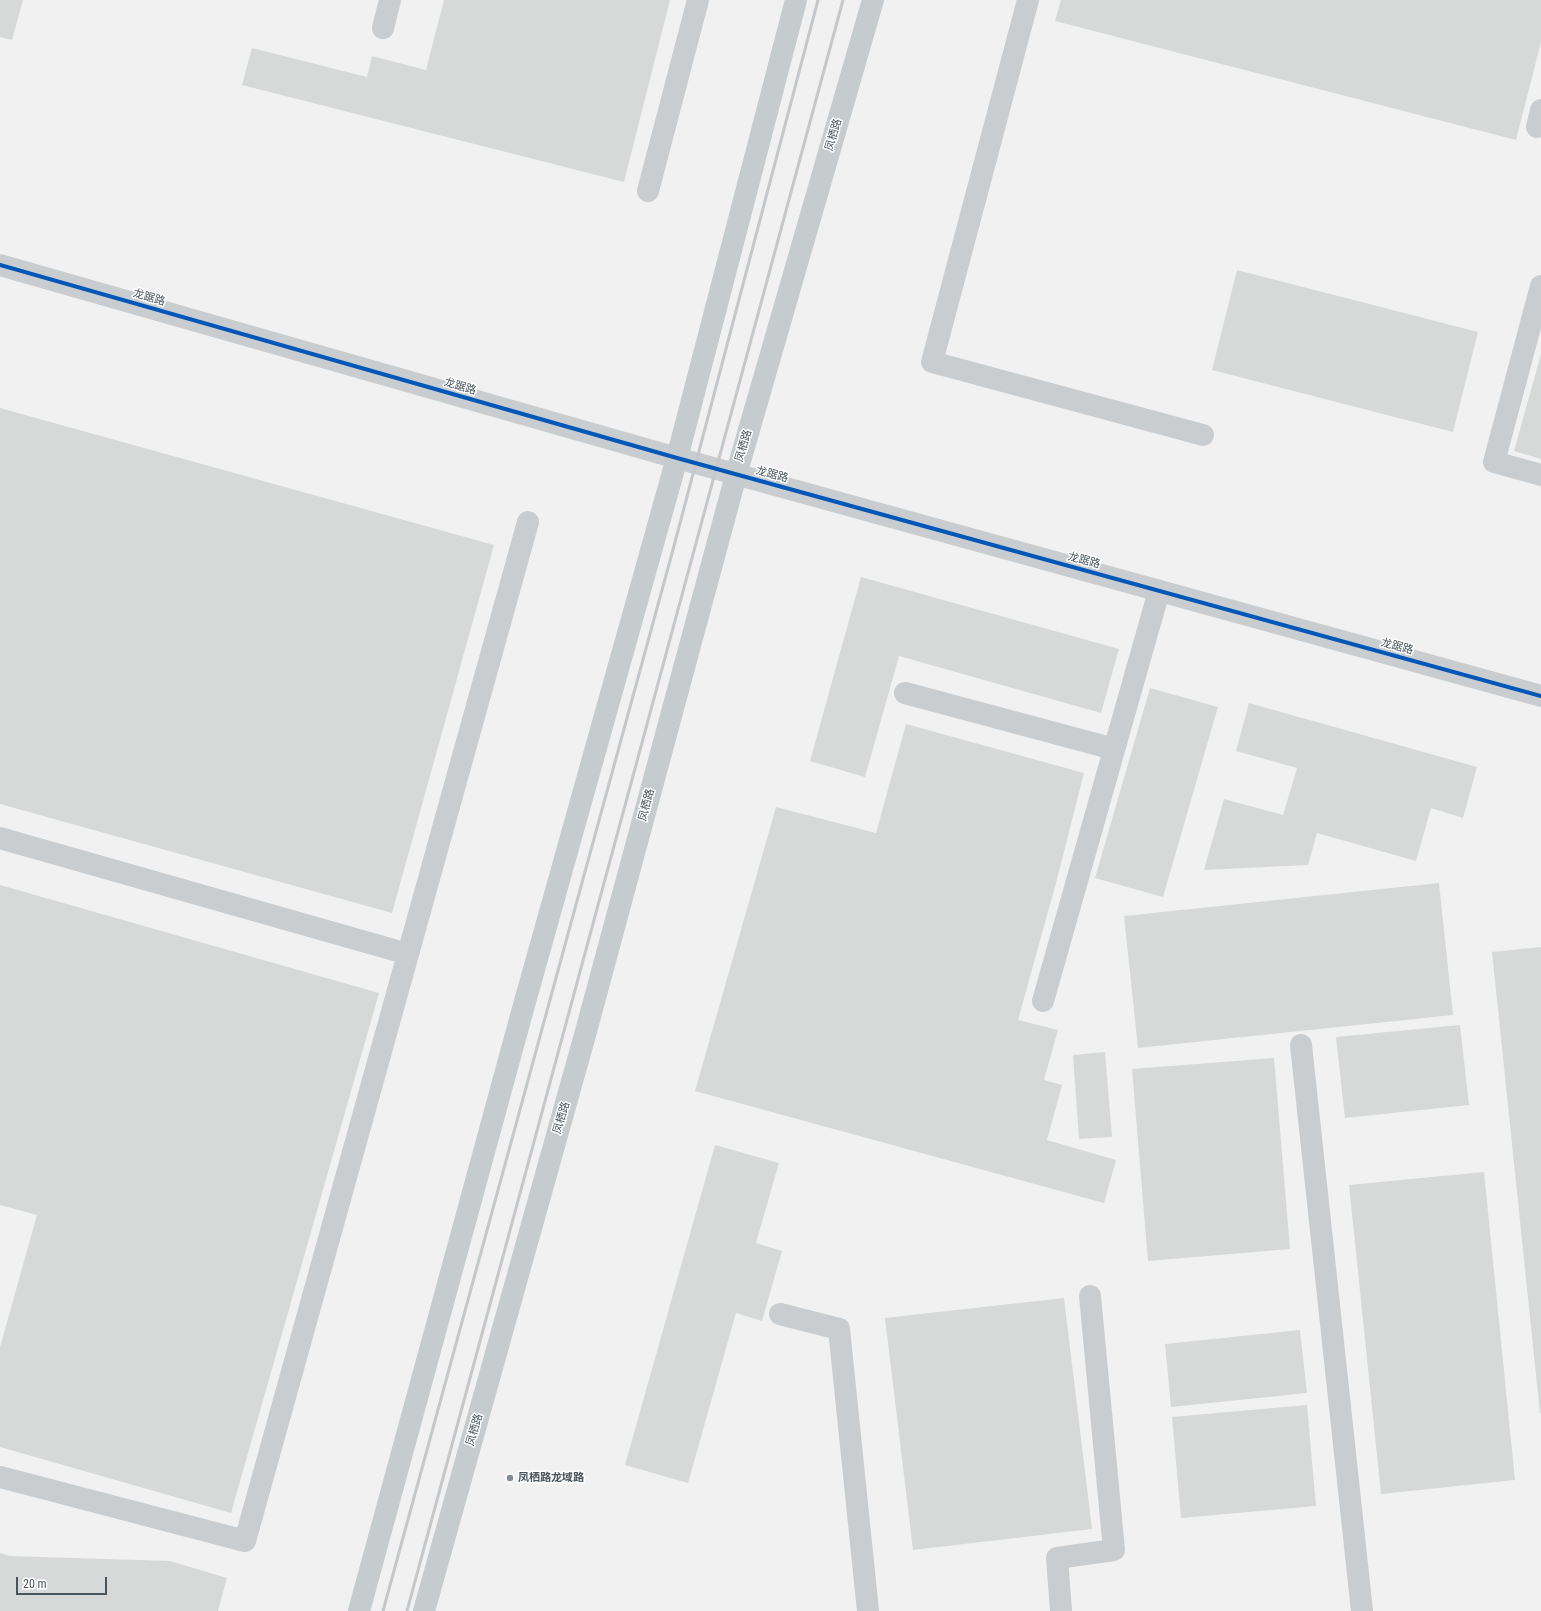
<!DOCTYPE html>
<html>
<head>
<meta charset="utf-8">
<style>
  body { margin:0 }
  #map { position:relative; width:1541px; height:1611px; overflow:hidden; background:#f1f1f1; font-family:"Roboto Condensed",sans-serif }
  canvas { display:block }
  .scale { position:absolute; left:16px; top:1577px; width:91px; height:18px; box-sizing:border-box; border:2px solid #48555d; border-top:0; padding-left:5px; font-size:12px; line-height:14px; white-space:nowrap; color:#48555d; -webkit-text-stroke:3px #fff; paint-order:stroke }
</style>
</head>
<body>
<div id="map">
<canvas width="1541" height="1611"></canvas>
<div class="scale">20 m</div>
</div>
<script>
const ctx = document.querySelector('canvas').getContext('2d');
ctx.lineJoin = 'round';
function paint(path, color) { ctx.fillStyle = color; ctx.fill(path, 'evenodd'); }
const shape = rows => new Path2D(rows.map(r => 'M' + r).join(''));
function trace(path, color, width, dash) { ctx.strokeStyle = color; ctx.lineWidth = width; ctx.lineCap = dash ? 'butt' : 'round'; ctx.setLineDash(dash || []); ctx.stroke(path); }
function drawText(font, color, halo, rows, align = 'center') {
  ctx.font = font + ' "Roboto Condensed","Noto Sans SC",sans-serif'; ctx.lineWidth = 3; ctx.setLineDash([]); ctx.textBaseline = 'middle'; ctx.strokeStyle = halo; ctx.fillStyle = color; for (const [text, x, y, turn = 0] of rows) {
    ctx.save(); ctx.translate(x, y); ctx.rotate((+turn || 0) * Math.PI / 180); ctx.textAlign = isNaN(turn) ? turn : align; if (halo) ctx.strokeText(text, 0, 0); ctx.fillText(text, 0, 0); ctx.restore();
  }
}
paint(shape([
  [0,0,23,0,12,40,0,37],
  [444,0,670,0,624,182,242,85,252,48,367,77,372,56,426,70],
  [1061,0,1541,0,1541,42,1516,140,1055,21],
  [1237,270,1478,332,1453,432,1212,370],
  [1541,354,1541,459,1514,451],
  [0,408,494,545,392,913,0,804],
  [861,577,1119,649,1101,713,899,656,865,777,810,761],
  [1150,688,1218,707,1163,897,1095,878],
  [1249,703,1477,767,1463,818,1431,808,1416,861,1317,833,1308,865,1204,870,1224,799,1283,815,1297,768,1236,751],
  [906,724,1084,773,1056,883,1018,1020,1058,1030,1044,1080,1062,1085,1047,1140,1116,1160,1104,1203,695,1091,776,807,876,833],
  [1439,883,1453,1015,1138,1048,1124,916],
  [0,885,379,993,231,1513,0,1447,0,1347,37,1215,0,1205],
  [1541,947,1541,1413,1540,1413,1492,952],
  [1460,1025,1469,1105,1345,1118,1336,1037],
  [1105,1052,1112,1137,1079,1139,1073,1055],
  [1274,1058,1290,1249,1148,1261,1132,1069],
  [715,1145,779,1163,756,1243,782,1251,762,1321,736,1313,688,1483,625,1465],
  [1484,1172,1515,1480,1381,1494,1349,1185],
  [1064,1298,1092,1529,913,1550,885,1318],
  [1300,1330,1307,1393,1171,1407,1165,1344],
  [1307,1405,1316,1506,1181,1518,1172,1417],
  [0,1553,10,1556,170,1561,227,1578,218,1611,0,1611]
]), '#d7d9d9');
trace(shape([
  [1028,0,932,362,1203,435],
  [383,28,390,0],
  [1537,127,1541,110],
  [648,191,698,0],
  [0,265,677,458,1541,696],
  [1541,286,1494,462,1541,475],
  [905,693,1114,749],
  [0,838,408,954],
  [1043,1001,1159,591],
  [1301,1045,1362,1611],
  [780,1314,839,1329,868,1611],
  [0,1477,245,1541,528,522],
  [1061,1611,1057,1558,1114,1550,1090,1296]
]), '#cacdcf', 22);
trace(shape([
  [359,1611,521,1016,677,458,796,0],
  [424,1611,585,1035,736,475,873,0]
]), '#c6cbcd', 22);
trace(shape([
  [383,1611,674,546,818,0],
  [407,1611,843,0]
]), '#c5c7c9', 3);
trace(shape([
  [0,265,677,458,1541,696]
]), '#0057b8', 4);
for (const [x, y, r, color] of [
  [510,1478,4,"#838c91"]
]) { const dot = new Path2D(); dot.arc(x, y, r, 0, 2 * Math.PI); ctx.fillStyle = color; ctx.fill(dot); trace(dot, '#fff', 1.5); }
drawText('11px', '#48555d', '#fff', [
  ["凤栖路",834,135,-74],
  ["龙踞路",149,298,16],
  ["龙踞路",460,387,16],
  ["凤栖路",744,446,-74],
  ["龙踞路",772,475,15],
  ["龙踞路",1084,561,15],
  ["龙踞路",1397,647,15],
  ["凤栖路",647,805,-75],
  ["凤栖路",562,1118,-74],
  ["凤栖路",475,1430,-74]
]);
drawText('bold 11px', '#48555d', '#fff', [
  ["凤栖路龙域路",518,1478]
], 'left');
</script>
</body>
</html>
